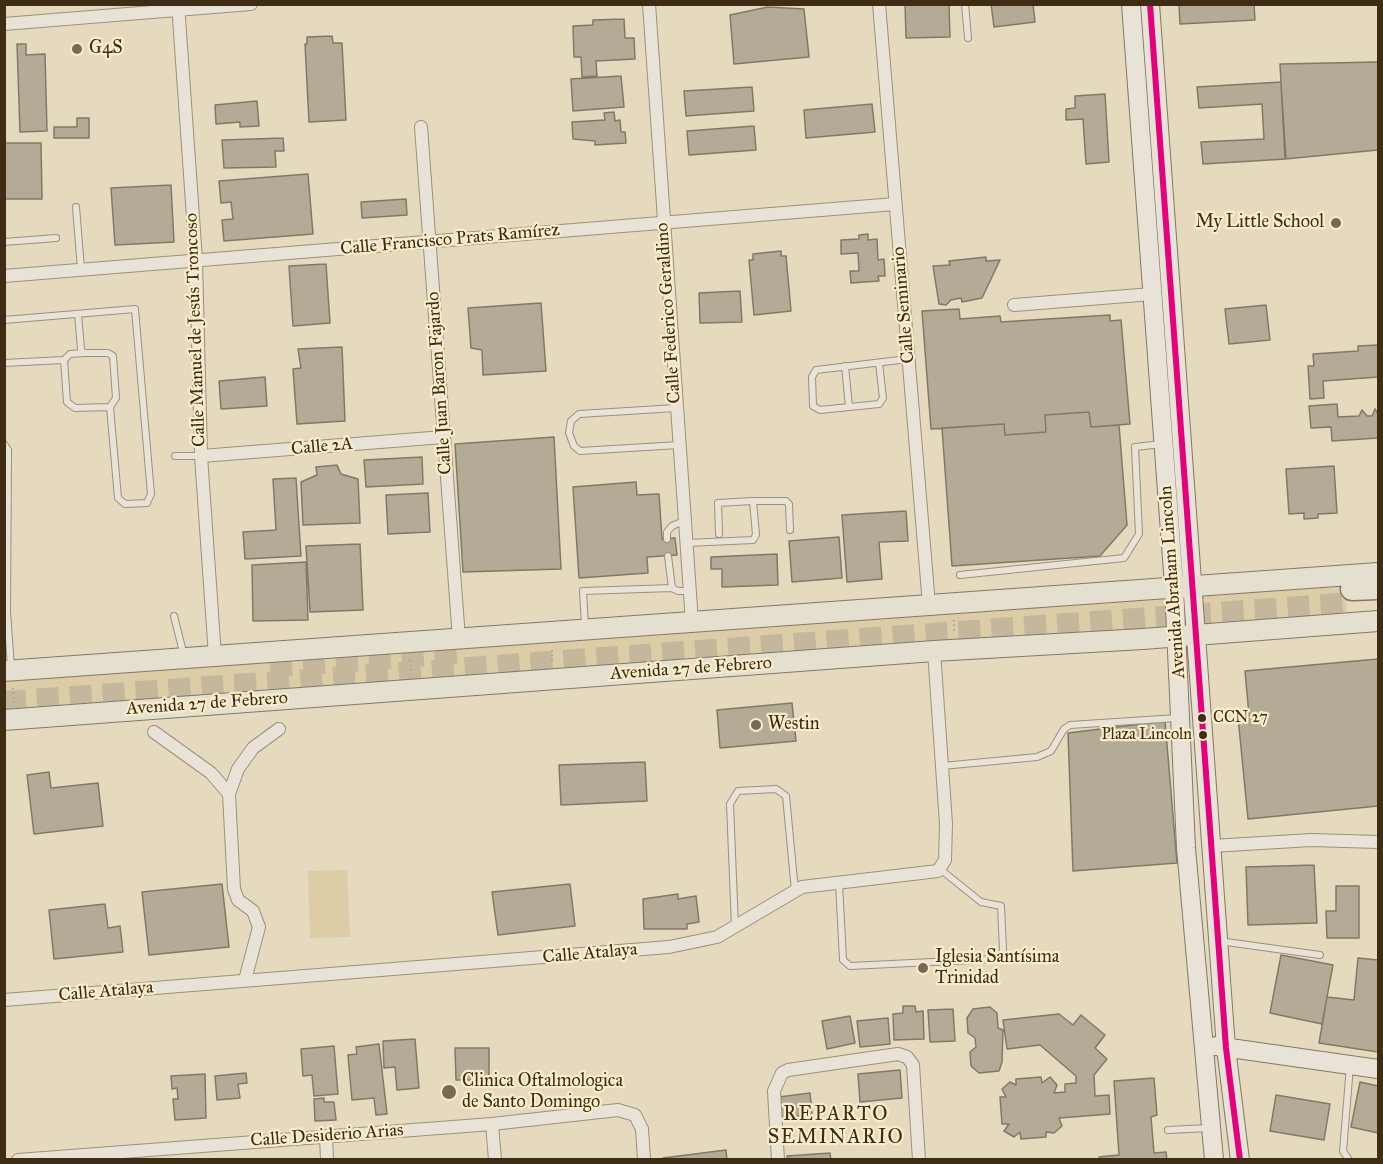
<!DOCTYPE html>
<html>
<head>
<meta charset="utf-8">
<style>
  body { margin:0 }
  #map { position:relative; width:1383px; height:1164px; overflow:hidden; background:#e5dabe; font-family:"IM FELL Great Primer",serif }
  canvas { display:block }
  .frame { position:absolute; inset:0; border:6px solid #3e2c14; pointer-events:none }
</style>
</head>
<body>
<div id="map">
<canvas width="1383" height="1164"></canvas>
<div class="frame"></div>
</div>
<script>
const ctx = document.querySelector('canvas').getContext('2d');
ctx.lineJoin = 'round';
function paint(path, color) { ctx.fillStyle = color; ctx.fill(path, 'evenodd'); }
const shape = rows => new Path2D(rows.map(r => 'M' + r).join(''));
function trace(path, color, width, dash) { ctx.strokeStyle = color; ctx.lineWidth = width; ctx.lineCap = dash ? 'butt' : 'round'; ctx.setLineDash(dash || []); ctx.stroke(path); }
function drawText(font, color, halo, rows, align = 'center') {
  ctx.font = font + ' "IM FELL Great Primer",serif'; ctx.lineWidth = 4.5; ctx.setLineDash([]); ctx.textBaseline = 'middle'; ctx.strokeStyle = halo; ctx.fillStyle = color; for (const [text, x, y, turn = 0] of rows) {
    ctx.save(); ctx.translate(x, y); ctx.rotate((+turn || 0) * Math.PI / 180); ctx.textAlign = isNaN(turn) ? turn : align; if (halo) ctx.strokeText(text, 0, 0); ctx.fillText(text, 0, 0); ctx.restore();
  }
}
paint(shape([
  [1343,579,1348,617,5,716,5,676],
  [347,870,350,937,310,938,308,871]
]), '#dccda7');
const building = shape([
  [905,4,949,4,950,37,906,38,905,4],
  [991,4,1033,4,1035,22,994,27,991,4],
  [1254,4,1255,20,1180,24,1179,5,1254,4],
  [768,7,804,9,809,57,734,64,730,15,768,7],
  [624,19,625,38,634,38,635,59,596,61,597,76,582,77,581,57,574,57,573,26,593,25,593,20,624,19],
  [332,36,333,43,342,43,346,120,309,122,305,44,307,44,307,37,332,36],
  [17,44,26,44,26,55,45,54,47,131,20,132,17,44],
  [1378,62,1378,150,1285,159,1280,64,1378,62],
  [621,76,624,107,573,111,571,79,621,76],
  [1281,82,1286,159,1203,164,1201,142,1264,139,1262,104,1199,108,1197,87,1281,82],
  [752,87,754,111,686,116,684,91,752,87],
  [1105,94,1109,162,1086,164,1083,119,1066,120,1066,109,1075,108,1075,96,1105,94],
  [257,101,259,126,240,127,240,122,216,124,215,105,257,101],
  [872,104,875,132,806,138,804,110,872,104],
  [614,112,615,121,620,120,621,132,625,132,626,143,595,145,595,141,573,139,572,122,605,120,604,113,614,112],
  [77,118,89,118,89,138,54,138,54,127,77,127,77,118],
  [754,126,756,150,689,155,687,131,754,126],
  [283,138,284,151,275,151,276,167,224,168,222,140,283,138],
  [4,143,41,143,42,199,4,199,4,143],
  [308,174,313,234,224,241,222,220,233,219,231,202,221,203,219,181,308,174],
  [171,185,174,242,115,245,111,188,171,185],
  [406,199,407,215,362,218,361,202,406,199],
  [868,234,868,240,877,239,878,260,884,259,885,276,878,276,879,281,851,283,850,271,859,271,858,253,841,254,841,240,859,239,859,235,868,234],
  [781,251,781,256,786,256,791,311,754,315,749,260,753,260,753,254,781,251],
  [986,257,986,261,1000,260,982,298,962,302,961,298,951,300,946,305,939,304,933,266,950,265,949,261,986,257],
  [326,264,330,323,293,326,289,266,326,264],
  [740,291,742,322,700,323,699,293,740,291],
  [541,303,546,371,483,375,482,350,471,348,468,308,541,303],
  [1266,305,1270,340,1229,344,1225,309,1266,305],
  [959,309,960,319,1000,316,1001,322,1110,315,1110,321,1121,320,1130,424,1091,427,1089,412,1045,415,1046,432,1005,435,1004,424,931,429,922,311,959,309],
  [1378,345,1378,377,1323,381,1324,398,1310,399,1308,366,1314,366,1313,354,1358,351,1358,346,1378,345],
  [342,347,345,421,297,424,293,369,301,368,298,349,342,347],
  [265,377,267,406,221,409,219,381,265,377],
  [1337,404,1338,417,1359,416,1362,410,1367,416,1372,416,1375,409,1378,414,1378,438,1332,441,1331,427,1311,428,1309,406,1337,404],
  [1089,412,1091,427,1119,425,1127,525,1100,556,952,566,942,428,1004,424,1005,435,1046,432,1045,415,1089,412],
  [554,437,561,569,463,572,455,444,554,437],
  [422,457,423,484,366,487,364,460,422,457],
  [337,465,341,474,358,479,360,523,303,525,301,482,317,475,316,467,337,465],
  [1334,466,1337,513,1318,514,1318,518,1304,519,1304,513,1289,514,1286,469,1334,466],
  [296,478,301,556,245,559,243,532,276,530,273,479,296,478],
  [636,482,637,495,659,494,662,539,675,538,677,555,647,557,648,573,579,578,573,487,636,482],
  [428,493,430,532,388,534,386,495,428,493],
  [906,511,908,541,879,542,882,579,847,582,842,515,906,511],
  [839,537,842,578,792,582,789,541,839,537],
  [360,544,363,610,310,612,306,546,360,544],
  [777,554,778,585,722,587,722,569,711,569,711,557,777,554],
  [306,562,308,620,253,621,252,565,306,562],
  [1378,659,1378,806,1248,819,1238,717,1249,715,1245,671,1378,659],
  [792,703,796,741,720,748,717,710,792,703],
  [1165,721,1177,863,1073,871,1068,733,1165,721],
  [645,762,647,801,561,805,559,765,645,762],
  [49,772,51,788,98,783,103,826,34,834,27,775,49,772],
  [1314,865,1317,923,1248,925,1246,867,1314,865],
  [222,884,229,947,149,955,142,892,222,884],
  [570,884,575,926,498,935,492,892,570,884],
  [1336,886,1359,886,1359,938,1327,938,1326,911,1336,911,1336,886],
  [678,894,678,899,696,896,699,922,687,924,687,929,644,929,643,899,678,894],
  [105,904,108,928,120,926,123,952,54,959,49,910,105,904],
  [1281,955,1333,965,1322,1024,1270,1013,1281,955],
  [1358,958,1378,960,1378,1052,1319,1043,1327,997,1354,1000,1358,958],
  [903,1006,915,1006,916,1012,923,1011,924,1039,894,1040,893,1014,903,1013,903,1006],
  [990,1007,997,1013,998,1028,1003,1030,1002,1062,999,1071,979,1073,971,1066,970,1052,976,1047,975,1038,968,1033,967,1018,973,1009,990,1007],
  [953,1009,955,1041,930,1042,928,1010,953,1009],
  [1059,1014,1073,1025,1081,1015,1105,1035,1095,1048,1107,1059,1094,1075,1095,1096,1109,1095,1110,1114,1059,1118,1062,1126,1054,1133,1046,1132,1046,1137,1021,1139,1020,1132,1014,1137,1004,1131,1009,1124,1002,1124,1000,1097,1006,1097,1002,1089,1010,1082,1016,1085,1016,1079,1041,1077,1042,1083,1050,1077,1057,1085,1054,1093,1065,1092,1065,1084,1076,1083,1076,1076,1040,1045,1007,1049,1003,1020,1059,1014],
  [850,1016,855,1043,827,1049,822,1021,850,1016],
  [888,1018,890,1044,860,1047,857,1021,888,1018],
  [415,1039,419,1088,397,1090,395,1067,384,1068,383,1041,415,1039],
  [379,1044,387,1114,376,1115,374,1098,352,1100,348,1055,357,1054,356,1047,379,1044],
  [334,1046,338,1094,314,1096,312,1075,303,1076,301,1049,334,1046],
  [455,1048,489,1048,489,1080,456,1080,455,1048],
  [900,1070,902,1098,860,1102,858,1074,900,1070],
  [246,1073,247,1083,238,1084,240,1098,217,1100,215,1076,246,1073],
  [205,1074,206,1118,175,1120,173,1099,178,1099,177,1088,172,1089,171,1076,205,1074],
  [1154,1078,1157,1115,1151,1117,1154,1153,1166,1152,1167,1160,1099,1160,1099,1157,1119,1155,1114,1081,1154,1078],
  [1360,1082,1378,1086,1378,1133,1351,1127,1360,1082],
  [810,1093,812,1114,781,1118,779,1097,810,1093],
  [1276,1095,1330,1104,1324,1140,1270,1131,1276,1095],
  [324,1098,324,1102,334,1102,336,1120,315,1121,314,1099,324,1098],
  [726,1150,727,1160,663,1160,663,1158,726,1150],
  [830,1153,831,1160,788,1160,787,1156,830,1153]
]);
paint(building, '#b4ab97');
trace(building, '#817968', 1.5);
trace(shape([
  [270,667,459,653],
  [4,702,1353,603]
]), '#c4b79c', 22, [22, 11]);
const lane = shape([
  [965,4,968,38],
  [76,207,81,269],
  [4,242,56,238],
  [78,314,81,349,83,353],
  [4,320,135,309,151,494,147,503,125,504,118,498,110,407],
  [83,353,108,353,113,356,116,398,110,407,75,408,67,402,64,360,70,354,83,353],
  [4,363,64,360],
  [879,363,883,398,879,404,820,410,813,406,812,377,816,370,908,359],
  [845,366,849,407],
  [676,408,579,414,571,421,569,433,574,446,580,451,679,445],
  [4,444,8,450,7,612,11,667],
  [175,456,200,456],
  [753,501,786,501,789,504,790,530],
  [667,539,667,532,672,526,684,521],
  [687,543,753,540,756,535,753,501,718,503,719,534],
  [668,556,672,588,678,591,689,591],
  [960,575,1124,558,1139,534,1135,447,1162,444],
  [174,616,184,656],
  [585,626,583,591,672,588],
  [942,766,1037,757,1051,751,1064,729,1070,725,1177,718],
  [839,883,843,960,850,966,994,959,1000,956,1003,950,1001,906,981,902,940,869],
  [735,927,730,804,738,791,776,789,786,796,795,891],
  [1219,941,1320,955],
  [1168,1130,1209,1128],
  [1349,1160,1343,1151,1350,1066]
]);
const street = shape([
  [178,4,196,260,201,456,215,656],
  [649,4,692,622],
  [879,4,929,605],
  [4,24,251,4],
  [421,127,459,639],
  [4,276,895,204],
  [1014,305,1152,294],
  [201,456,444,437],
  [154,732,211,773,229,794],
  [1212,846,1311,840,1378,842],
  [245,980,259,927,253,911,238,900,234,889,229,794,238,769,253,748,279,729],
  [4,1000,669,947,717,937,802,887,938,871,945,860,946,824,934,651],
  [492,1124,495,1160],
  [326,1136,327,1160],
  [18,1160,492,1124,618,1110,635,1115,642,1129,644,1160],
  [778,1160,774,1091,782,1073,788,1070,898,1054,907,1057,913,1065,919,1160]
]);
const secondary = shape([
  [1131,4,1174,586,1186,848,1214,1160],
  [1150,4,1226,1048,1240,1160],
  [1216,1046,1378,1069]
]);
const primary = shape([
  [4,671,1378,573],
  [4,720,934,651,1143,639,1378,621]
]);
const highway = shape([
  [1352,589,1378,588]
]);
trace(lane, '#9a917f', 8);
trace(street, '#9a917f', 14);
trace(secondary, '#817968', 20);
trace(primary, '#817968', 22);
trace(highway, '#817968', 25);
trace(shape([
  [954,620,954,633],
  [552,650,552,662],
  [410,660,411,672],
  [13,688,14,703]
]), '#aaa497', 2, [1.5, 3]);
trace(lane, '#e8e3d6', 6);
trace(street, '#e8e3d6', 12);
trace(secondary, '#e8e3d6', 18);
trace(primary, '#e4dfcf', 20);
trace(highway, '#e4dfcf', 22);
trace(shape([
  [1150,4,1226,1048,1240,1160]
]), '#e5007d', 6);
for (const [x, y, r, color] of [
  [77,49,6,"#786950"],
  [1336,223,6,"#786950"],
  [1202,718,5,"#3e2c14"],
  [756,725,6,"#786950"],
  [1203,735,5,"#3e2c14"],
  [923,968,6,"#786950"],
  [449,1092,8,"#786950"]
]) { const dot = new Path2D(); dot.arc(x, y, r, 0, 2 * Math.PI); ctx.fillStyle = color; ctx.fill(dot); trace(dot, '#f8eccb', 2); }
drawText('16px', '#3e2c14', '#f8eccb', [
  ["CCN 27",1213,718],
  ["Plaza Lincoln",1192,735,"right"]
], 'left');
drawText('18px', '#3e2c14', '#f8eccb', [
  ["G4S",89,49],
  ["My Little School",1324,223,"right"],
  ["Westin",768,725],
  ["Iglesia Santísima",935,958],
  ["Trinidad",935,979],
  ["Clinica Oftalmologica",462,1082],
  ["de Santo Domingo",462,1103]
], 'left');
drawText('18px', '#3e2c14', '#f8eccb', [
  ["Calle Francisco Prats Ramírez",450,240,-5],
  ["Calle Seminario",904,305,-95],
  ["Calle Federico Geraldino",669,313,-94],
  ["Calle Manuel de Jesús Troncoso",196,330,-92],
  ["Calle Juan Baron Fajardo",440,383,-94],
  ["Calle 2A",322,447,-5],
  ["Avenida Abraham Lincoln",1173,582,-94],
  ["Avenida 27 de Febrero",691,669,-4],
  ["Avenida 27 de Febrero",207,704,-4],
  ["Calle Atalaya",590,954,-5],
  ["Calle Atalaya",106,992,-5],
  ["Calle Desiderio Arias",327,1136,-4]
]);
ctx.letterSpacing = '1.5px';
drawText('20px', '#3e2c14', '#f8eccb', [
  ["REPARTO",836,1115],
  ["SEMINARIO",836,1138]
]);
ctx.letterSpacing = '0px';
</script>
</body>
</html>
